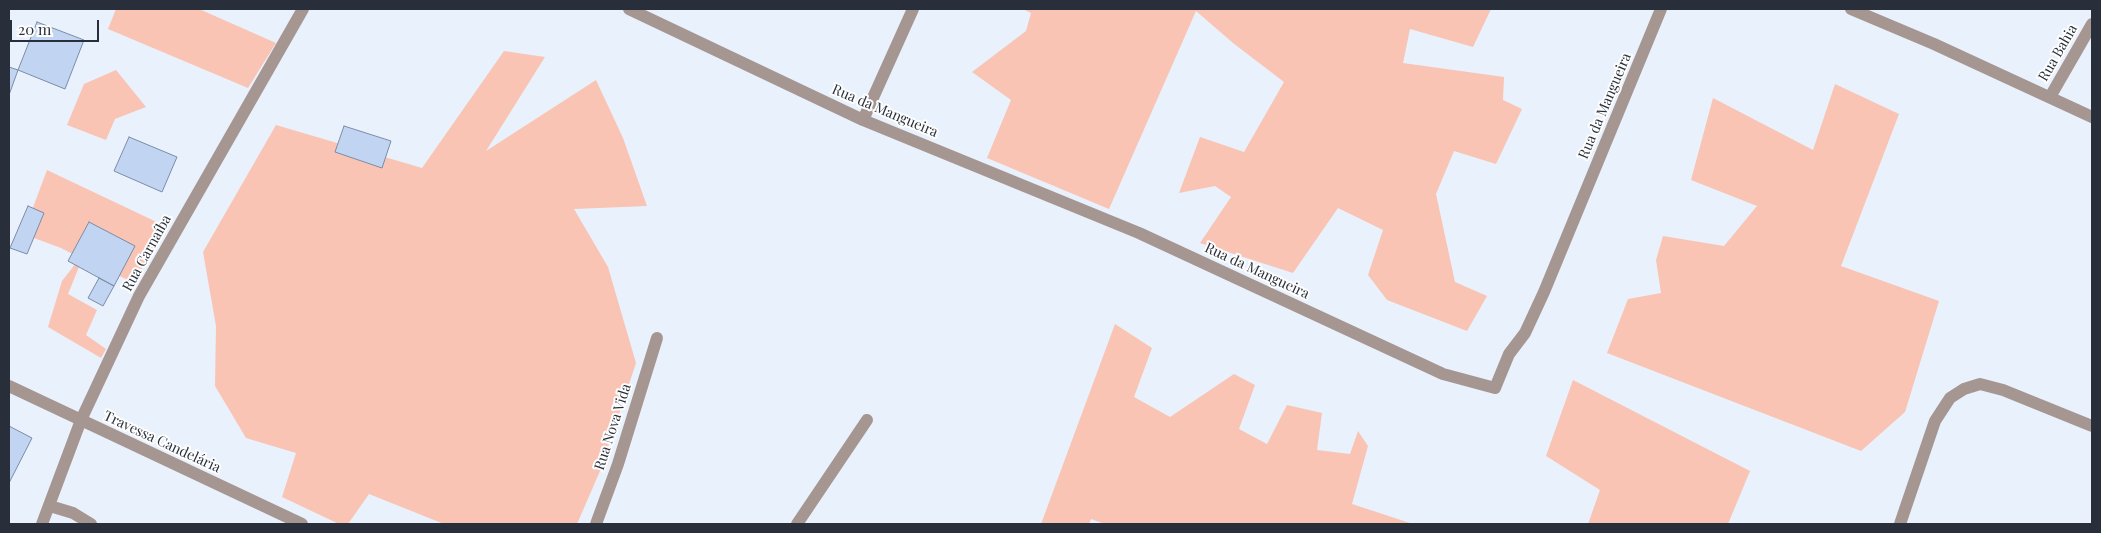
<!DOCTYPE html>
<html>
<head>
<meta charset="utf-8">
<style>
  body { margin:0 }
  #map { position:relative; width:2101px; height:533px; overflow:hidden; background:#e9f1fc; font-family:"Playfair Display",serif }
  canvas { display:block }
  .frame { position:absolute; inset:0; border:10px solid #282f3a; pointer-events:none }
  .scale { position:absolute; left:10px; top:20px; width:89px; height:22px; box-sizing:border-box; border:2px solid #282f3a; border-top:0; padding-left:6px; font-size:15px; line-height:18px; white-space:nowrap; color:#282f3a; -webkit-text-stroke:4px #fdfdfd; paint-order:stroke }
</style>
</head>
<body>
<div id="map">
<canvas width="2101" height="533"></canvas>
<div class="frame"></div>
<div class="scale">20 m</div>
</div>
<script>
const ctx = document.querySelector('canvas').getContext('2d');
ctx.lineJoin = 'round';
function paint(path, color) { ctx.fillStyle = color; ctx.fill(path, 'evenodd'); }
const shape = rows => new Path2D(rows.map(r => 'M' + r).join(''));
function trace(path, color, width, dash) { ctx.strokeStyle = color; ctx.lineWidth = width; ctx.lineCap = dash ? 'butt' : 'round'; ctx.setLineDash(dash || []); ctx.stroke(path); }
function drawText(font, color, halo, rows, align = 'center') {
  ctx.font = font + ' "Playfair Display",serif'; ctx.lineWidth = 4; ctx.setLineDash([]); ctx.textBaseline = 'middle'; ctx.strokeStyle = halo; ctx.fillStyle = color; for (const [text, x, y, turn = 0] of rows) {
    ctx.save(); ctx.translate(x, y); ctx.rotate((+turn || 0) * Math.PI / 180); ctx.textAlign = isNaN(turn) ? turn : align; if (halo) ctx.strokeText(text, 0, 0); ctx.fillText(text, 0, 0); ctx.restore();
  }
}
paint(shape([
  [116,9,199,9,276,43,248,88,108,29],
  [1023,9,1491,9,1473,47,1410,29,1403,63,1504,77,1503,100,1522,109,1496,164,1454,151,1436,194,1455,282,1487,296,1467,331,1387,300,1368,275,1383,230,1338,208,1293,273,1200,243,1231,197,1215,186,1179,193,1200,137,1244,152,1284,82,1233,43,1196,11,1109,209,987,158,1011,100,972,72,1026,31,1031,13],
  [504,51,545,57,486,151,596,80,623,138,647,206,574,209,608,267,636,363,600,471,577,524,444,524,369,494,348,524,339,524,282,497,296,453,246,438,215,386,216,326,203,252,276,125,422,168],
  [116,70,146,107,115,119,106,140,67,125,84,84],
  [1835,84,1899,114,1841,266,1939,301,1905,412,1861,451,1607,353,1628,299,1661,293,1656,260,1663,236,1724,246,1757,206,1691,180,1713,98,1813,150],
  [47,170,165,226,134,283,89,261,79,267,68,294,97,310,86,335,106,349,101,358,48,327,62,281,80,258,61,248,23,234],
  [1115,324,1152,348,1134,397,1170,417,1234,374,1255,385,1239,429,1267,444,1287,405,1322,413,1317,450,1350,454,1358,431,1368,446,1352,504,1413,524,1105,524,1091,519,1089,524,1041,524],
  [1573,380,1750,471,1728,524,1588,524,1600,490,1546,456]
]), '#f9c4b4');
const building = shape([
  [37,22,84,40,65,89,18,70,37,22],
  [9,67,18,70,9,95,9,67],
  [344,126,391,141,382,168,335,152,344,126],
  [129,137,177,157,162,192,114,171,129,137],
  [28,206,44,213,27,254,10,248,28,206],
  [89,222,135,246,114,286,68,261,89,222],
  [99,278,114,286,103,306,88,298,99,278],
  [9,426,32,438,9,483,9,426]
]);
paint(building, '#c1d4f1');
trace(building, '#7b8ca6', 1);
trace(shape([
  [629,9,863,120,1139,233,1443,374,1495,388,1509,354,1525,333,1544,292,1661,9],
  [1851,9,1934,44,2092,117],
  [2050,97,2092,24],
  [863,120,913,9],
  [9,386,302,524],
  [50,506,73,513,91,524],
  [42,524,81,420,139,296,303,9],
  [596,524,618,464,657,338],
  [797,524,867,420],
  [1900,524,1935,421,1950,398,1964,389,1980,384,2003,390,2092,426]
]), '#a59691', 12);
drawText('14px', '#282f3a', '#fdfdfd', [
  ["Rua Bahia",2058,53,-60],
  ["Rua da Mangueira",1605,106,-67],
  ["Rua da Mangueira",885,111,23],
  ["Rua Carnaíba",147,253,-61],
  ["Rua da Mangueira",1257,271,25],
  ["Rua Nova Vida",613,427,-72],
  ["Travessa Candelária",162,442,25]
]);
</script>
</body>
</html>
